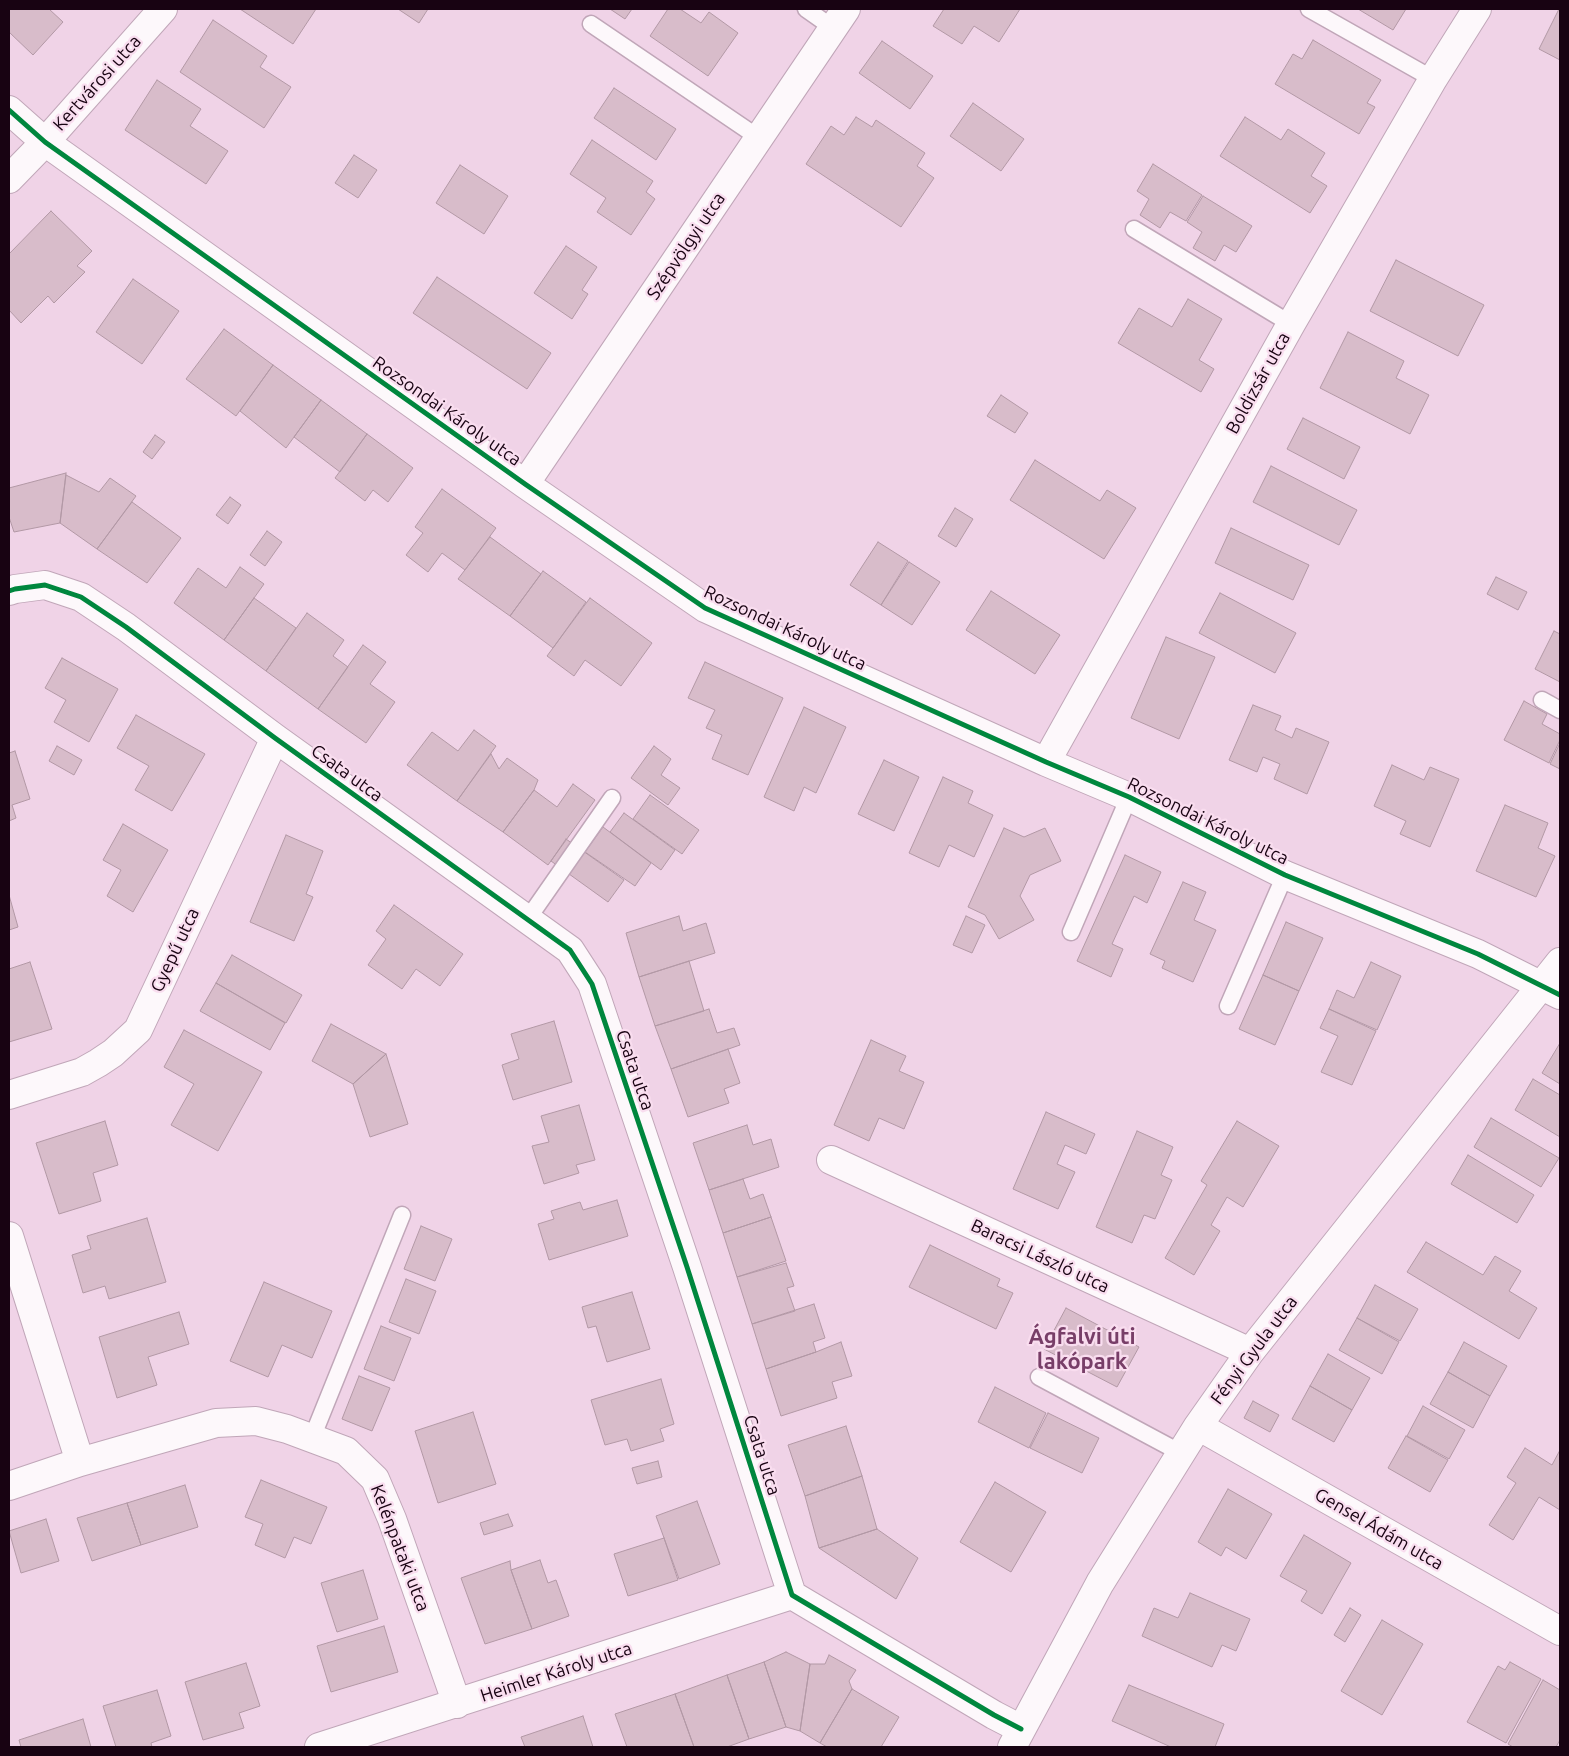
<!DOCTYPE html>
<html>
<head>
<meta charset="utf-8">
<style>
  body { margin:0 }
  #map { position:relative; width:1569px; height:1756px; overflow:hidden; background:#f0d3e7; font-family:Ubuntu,sans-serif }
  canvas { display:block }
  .frame { position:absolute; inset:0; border:10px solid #180312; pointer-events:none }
</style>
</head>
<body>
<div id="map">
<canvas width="1569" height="1756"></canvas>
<div class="frame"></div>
</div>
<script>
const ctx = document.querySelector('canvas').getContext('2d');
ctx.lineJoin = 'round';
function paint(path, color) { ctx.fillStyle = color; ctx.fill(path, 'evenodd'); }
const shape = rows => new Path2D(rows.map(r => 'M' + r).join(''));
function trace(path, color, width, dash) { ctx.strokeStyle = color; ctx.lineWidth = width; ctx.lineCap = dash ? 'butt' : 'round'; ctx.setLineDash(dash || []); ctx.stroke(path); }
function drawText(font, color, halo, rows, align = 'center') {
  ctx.font = font + ' Ubuntu,sans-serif'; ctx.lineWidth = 4.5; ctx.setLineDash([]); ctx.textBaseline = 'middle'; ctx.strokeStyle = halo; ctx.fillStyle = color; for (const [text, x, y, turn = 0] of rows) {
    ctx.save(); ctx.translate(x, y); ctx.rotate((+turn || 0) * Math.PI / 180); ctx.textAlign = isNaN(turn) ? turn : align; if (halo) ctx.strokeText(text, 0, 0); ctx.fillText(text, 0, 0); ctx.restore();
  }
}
const building = shape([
  [9,9,49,9,63,22,33,55,9,32,9,9],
  [240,9,316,9,293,44,240,9],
  [398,9,428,9,419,23,398,9],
  [610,9,632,9,625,19,610,9],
  [668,9,680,9,701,23,709,12,738,33,708,76,650,36,668,9],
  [944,9,1020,9,999,42,974,26,962,44,933,26,944,9],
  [1358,9,1406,9,1393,30,1358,9],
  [1559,9,1560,9,1560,60,1539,49,1559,9],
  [213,20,267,56,260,67,291,87,264,128,180,72,213,20],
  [1313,40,1381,80,1367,103,1375,107,1359,134,1275,84,1293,54,1302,59,1313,40],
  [882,41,933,76,910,109,859,73,882,41],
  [157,80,201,109,190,126,228,151,206,184,125,130,157,80],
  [614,88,676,129,656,160,594,118,614,88],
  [973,103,1024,139,1001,171,950,136,973,103],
  [856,117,872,127,876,120,925,153,917,166,934,178,901,227,806,164,831,126,844,135,856,117],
  [1245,117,1281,140,1288,129,1325,153,1311,176,1327,186,1310,213,1220,156,1245,117],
  [592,140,653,181,646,192,655,199,631,235,597,212,606,198,570,174,592,140],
  [354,155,377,170,358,198,335,183,354,155],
  [1153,164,1202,195,1186,221,1170,212,1160,228,1140,215,1149,199,1137,191,1153,164],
  [460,165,508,196,484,234,436,203,460,165],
  [1203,196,1252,226,1236,252,1224,245,1215,261,1193,248,1202,232,1187,222,1203,196],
  [51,211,92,251,77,266,85,272,54,303,48,296,21,323,9,310,9,254,51,211],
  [566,246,597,267,582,290,588,294,572,319,534,293,566,246],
  [1396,260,1484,305,1458,356,1370,311,1396,260],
  [437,277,551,353,527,389,413,313,437,277],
  [133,279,179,311,142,364,96,332,133,279],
  [1188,299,1222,319,1199,360,1214,369,1201,392,1118,343,1139,308,1172,327,1188,299],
  [224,329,273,365,236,416,186,379,224,329],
  [1348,332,1404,361,1396,378,1429,395,1410,434,1320,388,1348,332],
  [273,365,321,400,286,448,240,411,273,365],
  [1001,395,1028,413,1015,433,987,416,1001,395],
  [321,400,367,434,340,472,294,437,321,400],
  [1303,418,1360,447,1344,479,1287,449,1303,418],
  [367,434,413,468,388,502,373,490,365,501,335,478,367,434],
  [155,435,165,442,152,459,143,452,155,435],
  [1035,460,1100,501,1107,490,1136,508,1104,559,1010,500,1035,460],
  [1271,466,1357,510,1339,545,1253,502,1271,466],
  [66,473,60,523,14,532,9,517,9,488,66,473],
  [66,475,99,492,110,478,136,496,97,549,60,523,66,475],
  [442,489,496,528,465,570,442,553,428,572,406,555,423,533,415,527,442,489],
  [230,497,241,505,228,524,216,515,230,497],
  [132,502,181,538,147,583,97,549,132,502],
  [955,508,973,519,956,547,938,536,955,508],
  [1231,528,1309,565,1293,600,1215,563,1231,528],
  [267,531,282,542,265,566,250,555,267,531],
  [490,537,541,574,510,616,458,579,490,537],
  [878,542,908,561,881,605,850,585,878,542],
  [909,562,940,582,912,625,881,605,909,562],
  [240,567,264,584,224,640,174,603,198,568,226,588,240,567],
  [543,571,586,602,553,648,510,616,543,571],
  [1496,577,1527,592,1518,610,1487,594,1496,577],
  [991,591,1060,635,1035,674,966,630,991,591],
  [1220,593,1296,633,1275,673,1199,633,1220,593],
  [254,598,296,628,266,671,224,640,254,598],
  [590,598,652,643,621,686,585,660,574,676,547,656,590,598],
  [307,613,344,640,333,656,348,667,318,709,266,671,307,613],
  [1554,631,1560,634,1560,682,1535,669,1554,631],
  [1166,637,1215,657,1179,739,1131,718,1166,637],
  [363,645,386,662,370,684,395,702,366,743,318,709,363,645],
  [62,658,118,689,89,742,54,722,66,700,45,688,62,658],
  [705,662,783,698,748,775,712,759,722,735,706,728,715,710,688,698,705,662],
  [1524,701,1547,714,1542,724,1560,734,1560,740,1549,763,1504,740,1524,701],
  [1253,705,1281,716,1275,730,1292,738,1296,728,1329,742,1307,794,1274,779,1280,764,1263,757,1257,772,1229,760,1253,705],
  [804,707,846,727,816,793,804,787,794,811,764,797,804,707],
  [136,715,205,754,172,811,135,790,149,766,117,748,136,715],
  [474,730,496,746,457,801,407,765,432,732,458,751,474,730],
  [1560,743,1560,769,1550,764,1560,743],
  [57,746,82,760,74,775,49,761,57,746],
  [654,746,671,759,661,775,680,788,668,805,631,778,654,746],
  [15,751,30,799,12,805,16,818,9,821,9,753,15,751],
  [491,754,499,769,507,758,538,780,534,790,503,832,457,801,491,754],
  [884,760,919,777,894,831,858,814,884,760],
  [1392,765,1424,780,1430,767,1459,779,1430,847,1400,834,1406,821,1374,806,1392,765],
  [943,777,973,791,968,803,993,815,974,857,949,845,939,867,909,853,943,777],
  [573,784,595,800,548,865,503,832,534,790,557,807,573,784],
  [650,795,699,830,682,854,633,819,650,795],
  [1505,805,1548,823,1538,848,1555,856,1536,897,1476,871,1505,805],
  [624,813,675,850,661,870,610,832,624,813],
  [123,824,168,850,133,912,107,896,121,870,103,860,123,824],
  [603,827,651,863,635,886,585,852,603,827],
  [1004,828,1024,837,1045,828,1061,861,1030,875,1020,896,1034,920,999,939,985,915,968,907,1004,828],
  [286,835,323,851,306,894,313,897,294,941,250,922,286,835],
  [566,839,624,880,608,902,551,861,566,839],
  [1125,855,1161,872,1147,903,1134,896,1112,944,1123,949,1111,977,1077,961,1125,855],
  [1183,882,1206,892,1194,920,1216,930,1193,982,1162,968,1165,961,1150,954,1183,882],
  [9,895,18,927,9,930,9,895],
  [394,905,463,954,440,986,416,969,402,989,368,965,386,939,376,931,394,905],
  [679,916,683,931,706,923,715,953,639,977,626,933,679,916],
  [966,916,985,925,972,953,953,945,966,916],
  [1286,922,1323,938,1299,991,1263,975,1286,922],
  [232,955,302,995,286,1023,216,983,232,955],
  [689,961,704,1011,655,1026,639,977,689,961],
  [30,962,52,1029,9,1042,9,969,30,962],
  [1371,962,1401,976,1377,1030,1329,1009,1337,990,1354,998,1371,962],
  [1263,975,1299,991,1275,1045,1239,1029,1263,975],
  [216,983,285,1023,270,1050,200,1011,216,983],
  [709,1009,717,1033,734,1028,740,1045,671,1069,655,1026,709,1009],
  [1329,1009,1376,1031,1352,1085,1321,1072,1338,1036,1320,1028,1329,1009],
  [554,1021,572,1082,513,1100,502,1065,519,1059,511,1034,554,1021],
  [331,1024,386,1054,353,1084,312,1061,331,1024],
  [184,1030,262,1072,218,1151,171,1125,194,1084,164,1067,184,1030],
  [871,1040,906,1056,899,1071,924,1082,904,1129,879,1118,869,1141,834,1125,871,1040],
  [1560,1043,1560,1084,1542,1073,1560,1043],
  [728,1049,740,1083,724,1089,729,1103,688,1117,671,1069,728,1049],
  [386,1054,408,1124,370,1137,353,1084,386,1054],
  [1533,1079,1560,1095,1560,1137,1515,1110,1533,1079],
  [579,1105,595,1160,576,1165,579,1173,544,1184,532,1146,549,1142,541,1116,579,1105],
  [1046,1112,1095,1134,1086,1154,1065,1145,1057,1164,1075,1172,1058,1209,1013,1189,1046,1112],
  [1491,1118,1559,1158,1541,1187,1474,1147,1491,1118],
  [105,1121,118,1165,93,1173,101,1201,59,1214,36,1143,105,1121],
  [1237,1121,1279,1146,1243,1207,1227,1197,1211,1225,1220,1231,1194,1275,1165,1258,1207,1185,1201,1181,1237,1121],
  [747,1125,753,1145,771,1139,779,1167,709,1190,693,1143,747,1125],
  [1137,1131,1173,1147,1161,1175,1172,1180,1155,1219,1144,1215,1132,1243,1096,1227,1137,1131],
  [1468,1155,1534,1195,1517,1223,1451,1184,1468,1155],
  [743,1179,750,1199,763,1194,771,1217,723,1233,709,1190,743,1179],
  [617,1200,628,1236,549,1260,538,1224,554,1219,551,1211,580,1202,583,1210,617,1200],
  [771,1217,786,1261,737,1277,723,1233,771,1217],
  [147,1218,166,1282,109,1299,105,1286,83,1293,72,1255,91,1249,87,1236,147,1218],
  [421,1226,452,1239,435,1281,404,1269,421,1226],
  [1426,1242,1483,1275,1495,1256,1521,1271,1509,1291,1537,1308,1519,1339,1407,1272,1426,1242],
  [930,1245,1000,1279,997,1286,1013,1293,996,1329,909,1287,930,1245],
  [786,1263,794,1286,787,1288,795,1311,752,1324,737,1277,786,1263],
  [406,1279,436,1291,419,1334,389,1322,406,1279],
  [264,1282,332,1311,312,1358,282,1345,268,1377,230,1361,264,1282],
  [1375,1285,1418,1309,1400,1341,1357,1318,1375,1285],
  [632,1292,650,1349,607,1362,596,1326,588,1328,582,1307,632,1292],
  [814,1304,825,1338,813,1342,816,1352,766,1369,752,1324,814,1304],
  [1066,1308,1139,1347,1117,1387,1044,1349,1066,1308],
  [179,1312,189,1344,148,1357,157,1385,117,1398,99,1337,179,1312],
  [1357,1318,1399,1342,1382,1374,1339,1350,1357,1318],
  [381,1326,411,1338,394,1381,364,1369,381,1326],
  [841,1342,852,1376,832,1382,837,1398,781,1416,766,1369,816,1352,841,1342],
  [1464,1342,1507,1366,1490,1396,1448,1372,1464,1342],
  [1328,1354,1370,1378,1352,1410,1310,1386,1328,1354],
  [1448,1372,1490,1396,1473,1428,1430,1404,1448,1372],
  [359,1376,390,1388,372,1431,342,1419,359,1376],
  [661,1379,674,1424,660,1429,664,1441,631,1451,627,1439,605,1445,591,1400,661,1379],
  [1310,1386,1352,1410,1334,1442,1292,1419,1310,1386],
  [995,1387,1046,1413,1029,1448,978,1422,995,1387],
  [1253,1401,1279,1415,1270,1432,1244,1418,1253,1401],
  [1423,1406,1465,1430,1449,1459,1407,1436,1423,1406],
  [473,1412,496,1484,438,1503,415,1431,473,1412],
  [1048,1413,1099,1438,1082,1473,1030,1448,1048,1413],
  [846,1426,862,1476,805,1496,788,1445,846,1426],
  [1406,1436,1448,1460,1430,1492,1388,1468,1406,1436],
  [1525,1448,1552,1465,1560,1450,1560,1510,1539,1497,1513,1540,1489,1525,1516,1483,1507,1477,1525,1448],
  [658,1461,662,1477,637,1484,632,1468,658,1461],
  [862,1476,877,1529,819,1548,805,1496,862,1476],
  [261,1480,327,1507,311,1544,294,1537,285,1558,255,1545,263,1524,245,1517,261,1480],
  [995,1482,1046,1512,1011,1572,960,1542,995,1482],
  [185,1485,198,1527,141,1545,127,1503,185,1485],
  [1228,1489,1272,1514,1246,1559,1226,1547,1221,1556,1198,1542,1228,1489],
  [697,1501,720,1564,679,1579,656,1516,697,1501],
  [127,1503,141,1545,92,1561,77,1518,127,1503],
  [508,1514,513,1526,484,1535,480,1523,508,1514],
  [46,1519,59,1561,21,1573,9,1531,46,1519],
  [877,1529,918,1558,896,1599,819,1548,877,1529],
  [1304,1535,1351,1563,1322,1614,1301,1601,1307,1591,1280,1576,1304,1535],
  [664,1538,678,1580,628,1596,614,1554,664,1538],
  [540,1560,548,1583,556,1580,569,1616,532,1629,511,1570,540,1560],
  [510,1561,511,1570,532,1629,485,1644,461,1578,510,1561],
  [363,1570,378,1619,337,1632,321,1583,363,1570],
  [1190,1593,1250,1619,1236,1651,1222,1645,1212,1667,1142,1636,1154,1608,1178,1618,1190,1593],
  [1350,1608,1361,1615,1345,1642,1334,1635,1350,1608],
  [1382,1620,1423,1644,1382,1715,1341,1691,1382,1620],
  [384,1626,398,1672,331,1692,317,1646,384,1626],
  [786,1652,810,1664,800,1731,786,1727,764,1662,786,1652],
  [829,1655,856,1670,849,1681,852,1689,820,1743,800,1731,810,1664,825,1664,829,1655],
  [764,1662,786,1727,749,1739,727,1675,764,1662],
  [1510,1662,1541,1679,1506,1743,1467,1722,1498,1666,1505,1670,1510,1662],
  [246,1663,260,1706,239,1713,244,1728,203,1740,185,1682,246,1663],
  [727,1675,749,1739,727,1747,694,1747,675,1694,727,1675],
  [1543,1680,1560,1690,1560,1740,1556,1747,1513,1747,1508,1744,1543,1680],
  [1129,1685,1224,1724,1215,1747,1171,1747,1112,1721,1129,1685],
  [852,1689,899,1717,881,1747,827,1747,820,1743,852,1689],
  [157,1690,171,1736,151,1743,152,1747,116,1747,103,1706,157,1690],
  [675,1694,694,1747,627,1747,615,1714,675,1694],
  [583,1716,593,1747,525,1747,521,1737,583,1716],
  [83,1719,91,1747,21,1747,19,1740,83,1719]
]);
paint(building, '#d8bcca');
trace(building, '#b298a5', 1);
const lane = shape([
  [806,9,833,28],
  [1309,9,1433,79],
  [591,24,759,138],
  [1134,229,1291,324],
  [1542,700,1560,710],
  [527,920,612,798],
  [1071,932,1129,797],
  [1228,1006,1285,875],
  [1039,1377,1181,1453],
  [312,1438,402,1215]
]);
const street = shape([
  [9,110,45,142,525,484,705,608,1046,762,1129,797,1285,875,1478,954,1560,995],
  [9,179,45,142,163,9],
  [525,484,846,9],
  [9,591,15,589,45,585,81,597,126,627,275,738,570,950,592,984,687,1267,792,1595,994,1715,1021,1729],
  [1046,762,1291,324,1433,79,1477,9],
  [9,1095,82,1072,98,1063,113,1053,138,1030,275,738],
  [831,1160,1250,1352],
  [9,1236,80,1462],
  [1198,1426,1560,1631],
  [9,1486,80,1462,216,1423,256,1421,287,1429,346,1451,375,1479,392,1519,457,1704],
  [319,1747,792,1595],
  [1012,1747,1100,1583,1198,1426,1250,1352,1560,962]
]);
trace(lane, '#c0a6b8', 19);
trace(street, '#c0a6b8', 30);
trace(lane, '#fdf8fb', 16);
trace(street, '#fdf8fb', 28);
trace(shape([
  [9,110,45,142,525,484,705,608,1046,762,1129,797,1285,875,1478,954,1560,995],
  [9,591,15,589,45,585,81,597,126,627,275,738,570,950,592,984,687,1267,792,1595,994,1715,1021,1729]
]), '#00873e', 5);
drawText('18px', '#180312', '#f9ddef', [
  ["Kertvárosi utca",97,83,-48],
  ["Szépvölgyi utca",686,246,-56],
  ["Boldizsár utca",1258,383,-61],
  ["Rozsondai Károly utca",447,411,35],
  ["Rozsondai Károly utca",785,628,25],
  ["Csata utca",347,773,36],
  ["Rozsondai Károly utca",1208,821,26],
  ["Gyepű utca",175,950,-65],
  ["Csata utca",635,1070,71],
  ["Baracsi László utca",1040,1256,25],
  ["Fényi Gyula utca",1254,1350,-53],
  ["Csata utca",762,1455,72],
  ["Gensel Ádám utca",1379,1529,30],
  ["Kelénpataki utca",400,1548,69],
  ["Heimler Károly utca",556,1672,-18]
]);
drawText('bold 22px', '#783e68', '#f9ddef', [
  ["Ágfalvi úti",1082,1337],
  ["lakópark",1082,1362]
]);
</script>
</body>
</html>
